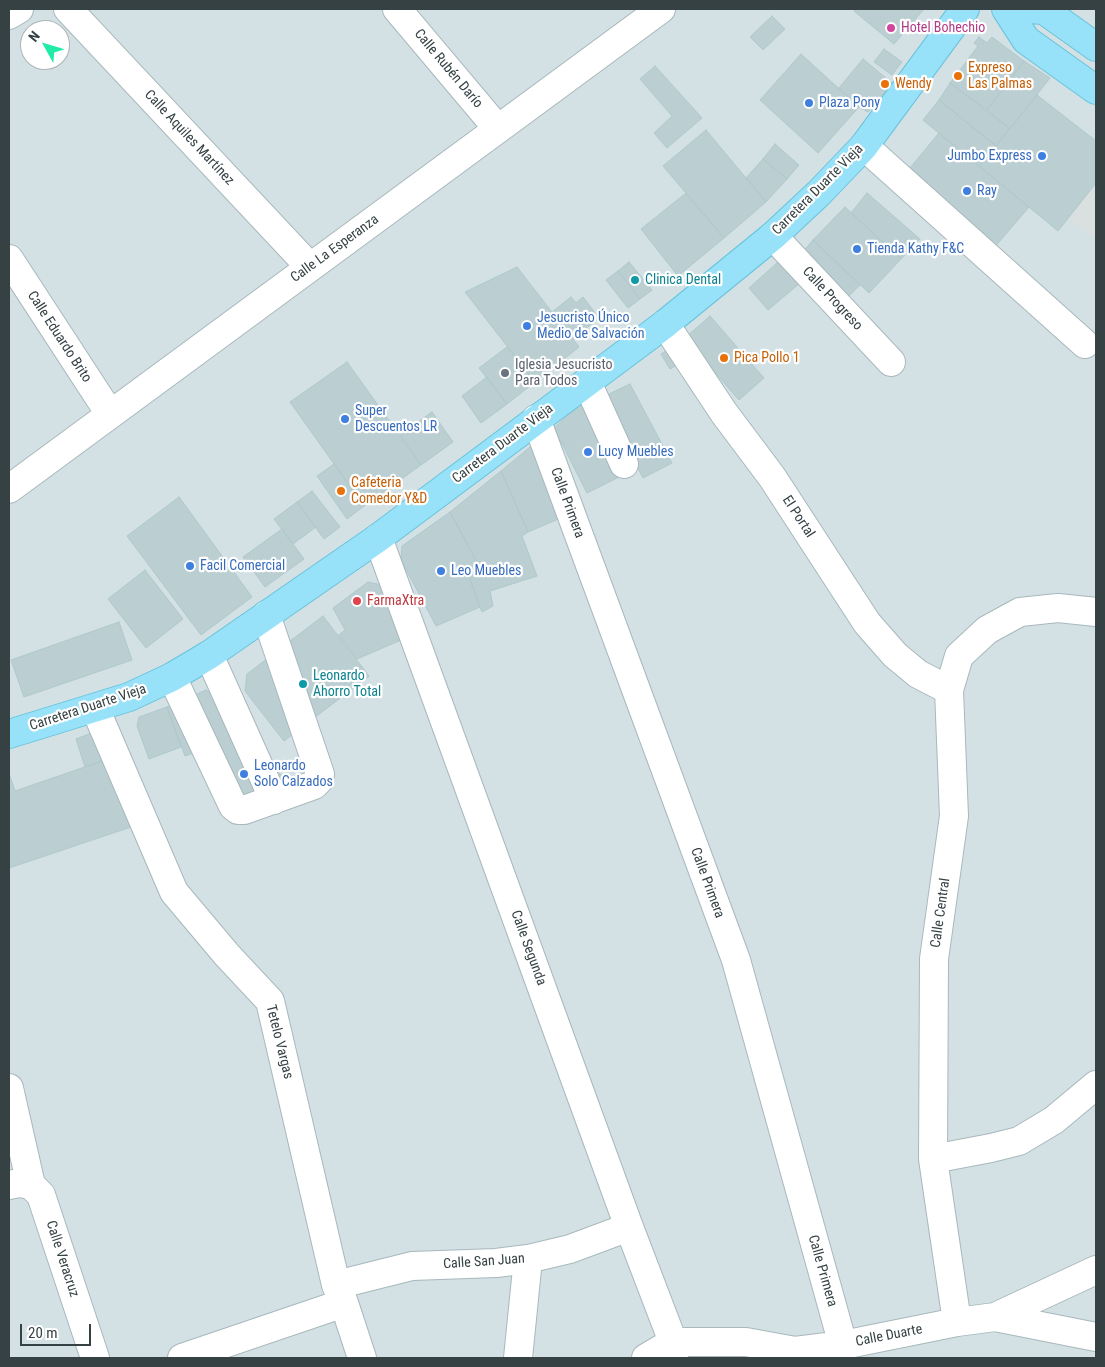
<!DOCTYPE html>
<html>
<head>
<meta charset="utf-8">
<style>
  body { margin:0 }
  #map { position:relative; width:1105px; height:1367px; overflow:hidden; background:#e5eff1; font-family:"Roboto Condensed",sans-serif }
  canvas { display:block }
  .frame { position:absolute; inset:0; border:10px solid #354143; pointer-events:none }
  .north { position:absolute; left:20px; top:20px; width:50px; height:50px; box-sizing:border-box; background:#fff; border:1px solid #aeb3b4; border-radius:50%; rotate:309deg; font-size:14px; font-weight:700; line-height:20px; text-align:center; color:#354143 }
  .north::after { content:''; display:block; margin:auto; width:18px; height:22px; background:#21eca7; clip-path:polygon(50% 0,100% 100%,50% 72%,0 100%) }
  .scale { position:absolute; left:20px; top:1324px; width:71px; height:22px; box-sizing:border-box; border:2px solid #354143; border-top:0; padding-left:6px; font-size:15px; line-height:18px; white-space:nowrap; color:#354143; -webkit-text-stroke:4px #fff; paint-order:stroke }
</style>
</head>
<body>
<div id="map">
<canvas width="1105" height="1367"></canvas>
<div class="frame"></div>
<div class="north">N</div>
<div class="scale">20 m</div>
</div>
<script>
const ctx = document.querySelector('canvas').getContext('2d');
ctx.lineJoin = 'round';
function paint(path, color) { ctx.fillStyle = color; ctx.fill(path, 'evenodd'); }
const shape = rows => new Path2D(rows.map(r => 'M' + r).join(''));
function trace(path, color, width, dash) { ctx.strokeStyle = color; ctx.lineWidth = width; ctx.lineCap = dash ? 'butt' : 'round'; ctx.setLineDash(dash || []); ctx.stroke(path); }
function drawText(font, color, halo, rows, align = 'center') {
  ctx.font = font + ' "Roboto Condensed",sans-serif'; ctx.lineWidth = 4.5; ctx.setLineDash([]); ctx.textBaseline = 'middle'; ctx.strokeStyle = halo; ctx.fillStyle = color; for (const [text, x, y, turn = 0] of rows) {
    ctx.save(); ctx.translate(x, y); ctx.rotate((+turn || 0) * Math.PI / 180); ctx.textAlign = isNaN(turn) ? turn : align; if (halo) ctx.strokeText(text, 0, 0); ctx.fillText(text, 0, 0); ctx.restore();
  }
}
paint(shape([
  [9,9,1096,9,1096,1358,9,1358],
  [30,30,60,30,60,60,30,60]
]), '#d3e1e5');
paint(shape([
  [1096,183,1096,240,1069,218]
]), '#dadfdf');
const building = shape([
  [856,9,924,9,894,44,854,11,856,9],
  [772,16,785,29,763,50,750,37,772,16],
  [979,37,987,43,992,37,1024,61,987,110,950,83,978,46,974,43,979,37],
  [884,49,902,62,892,75,874,62,884,49],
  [801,54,859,107,818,153,760,100,801,54],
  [863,59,892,83,868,112,859,107,839,88,863,59],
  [1024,61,1050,78,1010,129,987,110,1024,61],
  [655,66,702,118,667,148,654,133,672,116,640,79,655,66],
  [950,83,1010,129,996,146,939,100,950,83],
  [1037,95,1096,141,1096,183,1058,231,979,166,1037,95],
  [939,100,996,146,979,166,923,120,939,100],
  [706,130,766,202,724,238,663,166,706,130],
  [939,133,1029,207,993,249,905,174,939,133],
  [775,144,799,165,787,179,763,159,775,144],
  [763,159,787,179,766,202,746,178,763,159],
  [686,193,724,238,678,276,641,229,686,193],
  [867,193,920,239,901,259,851,213,867,193],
  [845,207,901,259,869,293,813,240,845,207],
  [813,240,860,285,847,298,801,254,813,240],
  [629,262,652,290,640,299,618,271,629,262],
  [777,263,783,264,800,283,768,310,749,288,777,263],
  [517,267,579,347,535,382,465,292,517,267],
  [618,271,640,299,628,308,606,280,618,271],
  [571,297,576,303,583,297,599,318,573,339,552,312,571,297],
  [710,316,764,378,739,400,685,338,710,316],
  [674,346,687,359,670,369,661,354,674,346],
  [507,347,535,382,507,404,479,368,507,347],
  [347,362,421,465,364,506,290,402,347,362],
  [487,377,507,404,481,423,462,396,487,377],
  [630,384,672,463,643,478,606,406,609,394,630,384],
  [583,401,621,476,587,493,554,428,583,401],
  [432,412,453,442,421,465,400,435,432,412],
  [530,447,542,451,570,514,528,532,501,471,530,447],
  [334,464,364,506,347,519,317,476,334,464],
  [501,471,528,532,522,536,537,576,490,591,493,606,482,612,469,577,479,566,450,512,501,471],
  [312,491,340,527,324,539,297,502,312,491],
  [179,497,252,597,201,635,127,536,179,497],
  [297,502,316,527,293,544,274,519,297,502],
  [450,512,479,566,469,577,480,607,436,626,401,560,402,546,450,512],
  [282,529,304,559,265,587,243,557,282,529],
  [145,570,183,619,146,648,108,599,145,570],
  [368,582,382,585,408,637,357,659,339,635,345,630,333,608,368,582],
  [323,616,369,676,284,741,245,691,247,674,323,616],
  [119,622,132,660,24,697,11,660,119,622],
  [206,690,229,706,293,791,233,823,197,752,185,756,167,707,206,690],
  [167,707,181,747,149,759,137,726,139,717,167,707],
  [99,730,111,758,85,767,76,739,99,730],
  [111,758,134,826,9,868,9,773,15,791,111,758]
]);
paint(building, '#bbcfd2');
trace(building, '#afc9cc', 1);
const minor = shape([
  [68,9,310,267],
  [397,9,498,129],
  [9,15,19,9],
  [864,146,1085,344],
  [773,236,891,362],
  [9,259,110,414],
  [665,324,724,413,772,477,867,623,895,655,918,674,949,690],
  [587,382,624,464],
  [536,419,736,960,843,1345,842,1358],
  [9,489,661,9],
  [378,538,629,1227,673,1342,674,1358],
  [209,655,274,800],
  [172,677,233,806,238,810,244,810,314,785,319,780,320,774,266,615],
  [95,708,174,892,227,955,270,1001,336,1285,344,1303,362,1358],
  [9,1088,31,1185],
  [933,1159,991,1148,1019,1141,1054,1120,1096,1085],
  [9,1185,19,1183,31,1185,41,1195,95,1358],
  [336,1285,412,1266,496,1263,528,1259,570,1249,629,1227],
  [995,1317,1096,1337],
  [957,1322,933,1159,934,959,954,816,949,690,959,656,987,630,1020,612,1058,608,1096,612],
  [182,1358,344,1303],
  [518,1358,528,1259],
  [646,1358,673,1342,746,1342,795,1351,843,1345,957,1322,995,1317,1096,1270]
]);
const major = shape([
  [1006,9,1026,40,1096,90],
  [1029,9,1044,10,1096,47],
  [9,734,129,697,172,677,209,655,378,538,665,324,773,236,819,193,864,146,965,9]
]);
trace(minor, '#a8b8bc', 30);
trace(major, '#68c3db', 30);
trace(minor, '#fff', 28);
trace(major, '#97e2f8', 28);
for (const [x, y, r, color] of [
  [891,28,5,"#d1479c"],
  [958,76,5,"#e8710a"],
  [885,84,5,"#e8710a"],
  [809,103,5,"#3f7fe0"],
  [1042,156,5,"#3f7fe0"],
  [967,191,5,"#3f7fe0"],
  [857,249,5,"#3f7fe0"],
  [635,280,5,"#0f9aa8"],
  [527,326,5,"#3f7fe0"],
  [724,358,5,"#e8710a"],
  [505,373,5,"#6b7280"],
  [345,419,5,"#3f7fe0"],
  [588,452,5,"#3f7fe0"],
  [341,491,5,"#e8710a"],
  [190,566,5,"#3f7fe0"],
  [441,571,5,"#3f7fe0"],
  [357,601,5,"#e0444e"],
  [303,684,5,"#0f9aa8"],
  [244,774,5,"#3f7fe0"]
]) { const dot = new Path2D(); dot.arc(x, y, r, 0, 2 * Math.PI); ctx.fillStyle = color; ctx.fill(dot); trace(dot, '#fff', 2); }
drawText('14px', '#b23c85', '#fff', [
  ["Hotel Bohechio",901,28]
], 'left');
drawText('14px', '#c56008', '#fff', [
  ["Expreso",968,68],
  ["Las Palmas",968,84],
  ["Wendy",895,84],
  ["Pica Pollo 1",734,358],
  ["Cafeteria",351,483],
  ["Comedor Y&D",351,499]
], 'left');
drawText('14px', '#354143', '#fff', [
  ["Calle Rubén Darío",448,69,50],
  ["Calle Aquiles Martínez",189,138,47],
  ["Carretera Duarte Vieja",818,190,-45],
  ["Calle La Esperanza",335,249,-36],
  ["Calle Progreso",832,299,47],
  ["Calle Eduardo Brito",59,337,57],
  ["Carretera Duarte Vieja",503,444,-37],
  ["Calle Primera",567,503,70],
  ["El Portal",798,517,57],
  ["Carretera Duarte Vieja",88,708,-18],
  ["Calle Primera",707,883,70],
  ["Calle Central",941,913,-82],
  ["Calle Segunda",528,948,70],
  ["Tetelo Vargas",279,1042,76],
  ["Calle Veracruz",62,1259,72],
  ["Calle San Juan",484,1262,-4],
  ["Calle Primera",822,1271,74],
  ["Calle Duarte",889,1336,-11]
]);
drawText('14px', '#366cbe', '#fff', [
  ["Plaza Pony",819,103],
  ["Jumbo Express",1032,156,"right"],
  ["Ray",977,191],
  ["Tienda Kathy F&C",867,249],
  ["Jesucristo Único",537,318],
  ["Medio de Salvación",537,334],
  ["Super",355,411],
  ["Descuentos LR",355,427],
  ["Lucy Muebles",598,452],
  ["Facil Comercial",200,566],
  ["Leo Muebles",451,571],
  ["Leonardo",254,766],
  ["Solo Calzados",254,782]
], 'left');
drawText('14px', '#0d838f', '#fff', [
  ["Clinica Dental",645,280],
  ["Leonardo",313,676],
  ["Ahorro Total",313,692]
], 'left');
drawText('14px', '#5b616d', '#fff', [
  ["Iglesia Jesucristo",515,365],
  ["Para Todos",515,381]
], 'left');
drawText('14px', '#be3a42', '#fff', [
  ["FarmaXtra",367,601]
], 'left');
</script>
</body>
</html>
